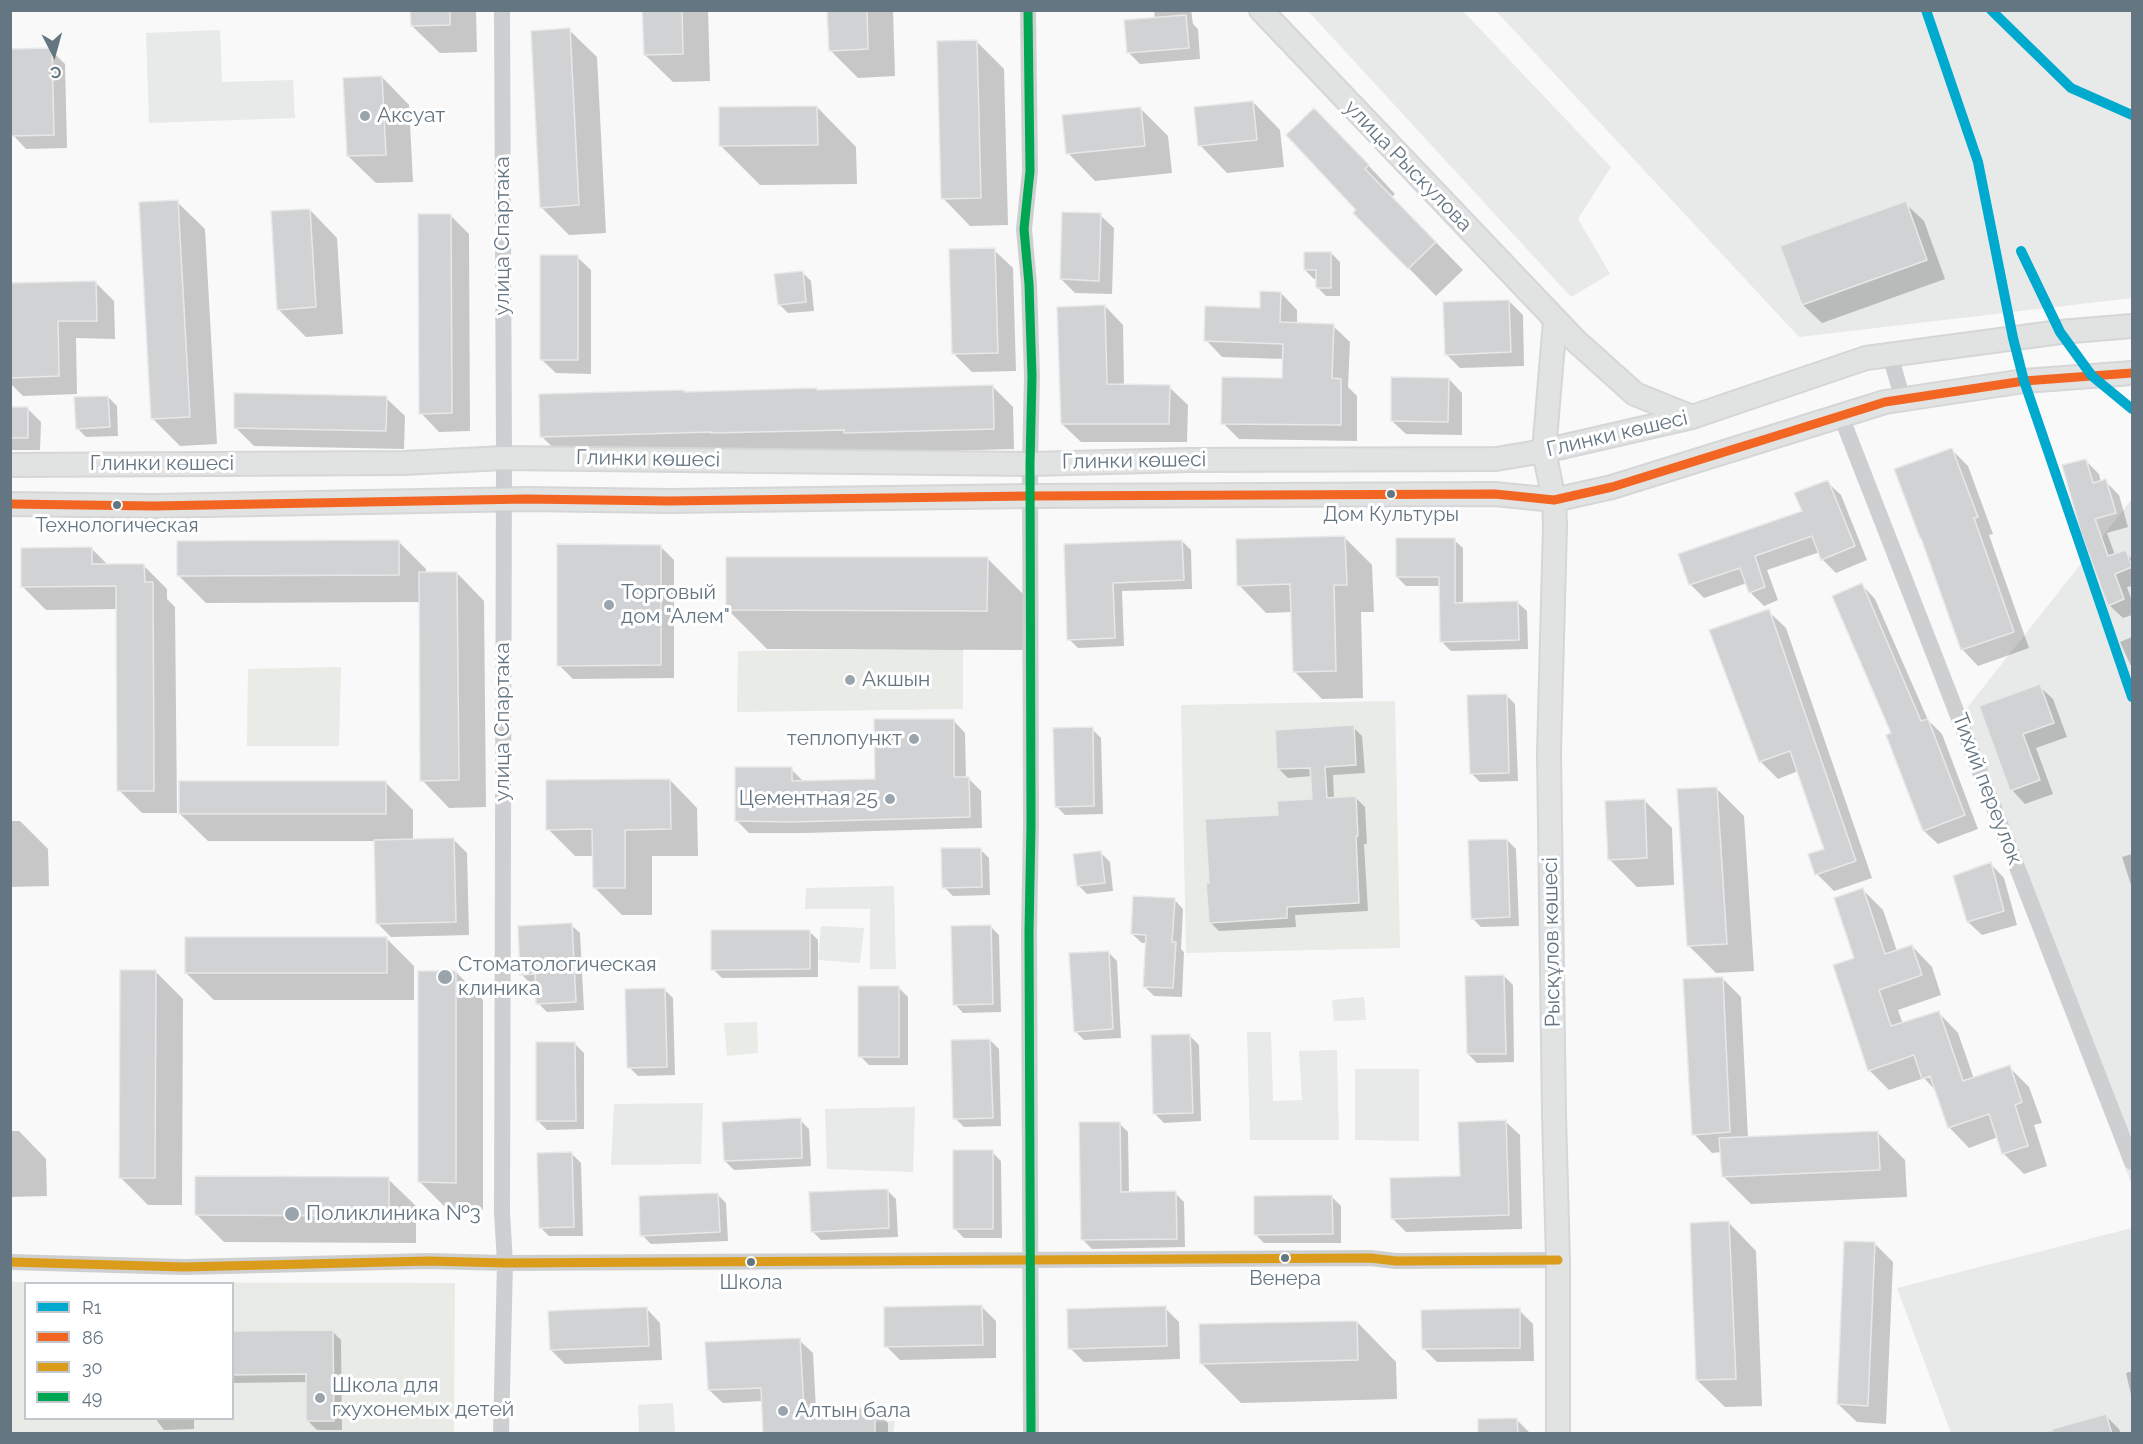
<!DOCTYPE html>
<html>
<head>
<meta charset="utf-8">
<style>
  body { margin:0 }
  #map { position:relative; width:2143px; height:1444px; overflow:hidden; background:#f9f9f9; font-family:Raleway,sans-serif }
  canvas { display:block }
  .frame { position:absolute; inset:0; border:12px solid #657683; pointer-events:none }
  .legend { position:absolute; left:24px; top:1282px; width:210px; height:138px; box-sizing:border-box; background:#fff; border:2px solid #c1c8cd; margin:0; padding:8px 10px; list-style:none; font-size:18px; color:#657683 }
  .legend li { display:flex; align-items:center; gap:12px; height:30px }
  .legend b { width:30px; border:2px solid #c1c8cd }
  .north { position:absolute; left:24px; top:24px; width:60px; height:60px; -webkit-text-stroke:4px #fff; paint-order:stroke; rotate:174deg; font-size:16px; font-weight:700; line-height:24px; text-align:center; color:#657683 }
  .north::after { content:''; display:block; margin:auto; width:21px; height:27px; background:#657683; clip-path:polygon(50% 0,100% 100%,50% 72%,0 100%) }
</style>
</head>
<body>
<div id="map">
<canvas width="2143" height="1444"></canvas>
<div class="frame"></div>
<ul class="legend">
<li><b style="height:8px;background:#00a9ce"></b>R1</li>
<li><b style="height:8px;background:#f26522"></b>86</li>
<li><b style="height:8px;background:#da9c1a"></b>30</li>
<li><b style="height:8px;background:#00a651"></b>49</li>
</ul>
<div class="north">С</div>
</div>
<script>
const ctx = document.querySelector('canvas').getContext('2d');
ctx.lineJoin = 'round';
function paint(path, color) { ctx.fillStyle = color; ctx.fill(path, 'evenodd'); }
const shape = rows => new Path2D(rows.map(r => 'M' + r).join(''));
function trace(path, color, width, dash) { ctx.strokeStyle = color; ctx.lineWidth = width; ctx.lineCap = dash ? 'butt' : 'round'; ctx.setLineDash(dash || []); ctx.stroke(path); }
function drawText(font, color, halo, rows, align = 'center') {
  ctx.font = font + ' Raleway,sans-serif'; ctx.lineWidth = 6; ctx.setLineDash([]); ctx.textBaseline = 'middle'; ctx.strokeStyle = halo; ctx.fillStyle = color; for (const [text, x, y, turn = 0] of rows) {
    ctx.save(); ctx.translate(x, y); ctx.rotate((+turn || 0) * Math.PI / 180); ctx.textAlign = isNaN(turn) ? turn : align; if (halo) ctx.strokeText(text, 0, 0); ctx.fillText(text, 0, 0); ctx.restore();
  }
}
paint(shape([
  [1308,11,1463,11,1611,167,1578,219,1610,274,1571,297],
  [1496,11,2132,11,2132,298,1799,337],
  [220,30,222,82,293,80,295,118,149,123,146,33],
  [2132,499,2132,1186,1959,718],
  [894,886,896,969,870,969,870,909,805,909,806,888],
  [821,926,864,928,860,963,818,960],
  [1364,997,1366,1020,1334,1021,1332,1000],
  [1247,1032,1271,1032,1273,1101,1302,1100,1299,1051,1337,1050,1339,1140,1250,1140],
  [1355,1069,1419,1069,1419,1141,1355,1140],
  [703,1103,701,1164,611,1165,614,1104],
  [915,1107,913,1172,827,1169,825,1109],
  [2132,1228,2132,1433,1951,1433,1897,1288],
  [673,1403,675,1433,639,1433,638,1405],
  [895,1421,893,1433,874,1434,875,1422]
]), '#e8e9e9');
paint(shape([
  [963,649,963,709,737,712,738,651],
  [341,667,339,746,247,746,248,669],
  [1395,701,1400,948,1186,953,1181,705],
  [757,1022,758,1053,727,1056,724,1023],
  [11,1282,455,1283,454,1433,11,1434],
  [26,1284,232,1284,232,1418,26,1418]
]), '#e8ebe6');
paint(shape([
  [412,10,476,10,477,52,440,53,412,26],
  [644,10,708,10,710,81,673,82,645,55],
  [829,10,893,10,895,76,858,78,830,50],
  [1154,10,1191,10,1193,24,1198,29,1200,59,1140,64,1128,52,1155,19],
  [569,30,597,57,606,233,569,235,541,207],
  [976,41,1004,69,1008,225,970,226,943,198],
  [51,50,65,64,67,148,26,149,13,135],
  [382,77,409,105,413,182,376,183,348,156],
  [1253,102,1280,130,1284,167,1227,173,1200,145],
  [817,107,856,147,857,184,760,185,721,146],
  [1141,109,1168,136,1172,173,1095,181,1068,153],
  [1342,137,1395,194,1392,197,1463,270,1436,296,1355,213,1358,210],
  [177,202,205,229,217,444,180,446,152,418],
  [1905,203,1924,221,1945,279,1822,323,1803,305,1782,247],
  [310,210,337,238,343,334,306,337,278,309],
  [450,215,469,234,470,431,439,432,421,413],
  [1100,215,1114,228,1112,294,1075,293,1061,279],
  [994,250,1013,268,1016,371,972,372,954,354],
  [1331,253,1340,262,1340,296,1326,296,1317,287,1317,279,1314,279,1305,270],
  [577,257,591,270,591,374,556,373,542,360],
  [802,272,811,281,814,311,788,313,779,304],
  [95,282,114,301,115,339,76,338,77,394,23,396,10,383,10,284],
  [1281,293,1297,310,1297,325,1333,326,1350,342,1348,387,1357,396,1357,441,1239,439,1223,423,1283,379,1284,359,1222,357,1206,340,1261,309],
  [1509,301,1523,315,1524,366,1460,368,1446,354],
  [1105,306,1123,325,1124,386,1169,387,1188,405,1187,442,1081,442,1062,424],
  [1449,379,1462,393,1462,435,1406,434,1392,421],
  [992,386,1013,407,1014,449,866,453,863,450,562,456,541,436,684,391,686,393,818,391],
  [108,397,117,406,118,436,86,437,77,428],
  [386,398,405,416,404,449,254,446,235,427],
  [10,408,28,409,41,422,40,450,10,450],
  [1952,450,1968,466,1993,534,1989,535,2029,648,1978,666,1962,649],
  [2085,460,2099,474,2101,482,2105,481,2119,495,2128,527,2107,533,2115,555,2125,552,2132,559,2132,586,2127,587,2132,601,2132,615,2123,618,2109,605,2083,532],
  [1827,482,1841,495,1867,560,1836,573,1822,559,1820,552,1767,570,1778,600,1764,606,1750,592,1747,583,1704,598,1690,584,1804,512],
  [1345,538,1372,565,1374,612,1361,612,1363,698,1322,699,1294,671,1293,612,1266,613,1239,585],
  [1454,540,1463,548,1463,604,1518,603,1527,611,1528,649,1451,651,1442,642,1441,586,1406,586,1397,577],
  [398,541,426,569,426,573,457,573,484,601,486,807,449,808,422,780,421,602,206,603,179,576],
  [1182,541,1191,550,1192,589,1122,591,1124,646,1078,648,1069,639,1065,546],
  [660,546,674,560,674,678,573,679,559,665],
  [91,548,109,566,144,566,167,589,167,599,175,607,177,813,142,813,119,790,118,609,46,610,23,587],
  [987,558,1027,598,1026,650,767,649,728,610],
  [1862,585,1875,599,1928,720,1942,734,1978,829,1938,844,1924,831,1888,736,1893,734],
  [1768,611,1786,628,1872,878,1834,891,1817,874,1826,850,1798,771,1778,779,1760,761],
  [2132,637,2132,668,2120,642],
  [2039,686,2053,699,2067,737,2036,748,2053,794,2025,804,2012,790,1981,707],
  [1506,695,1515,704,1518,781,1480,782,1471,773],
  [953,720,965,733,966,779,968,778,981,791,982,828,804,833,749,833,736,820,791,769,803,781,876,781],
  [1353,727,1362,736,1365,773,1333,775,1334,799,1356,798,1365,807,1367,844,1364,844,1368,911,1295,915,1296,927,1219,931,1210,922,1280,816,1314,800,1312,776,1288,778,1279,769],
  [1092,729,1101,738,1103,814,1065,815,1056,806],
  [670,780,697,808,698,856,652,856,652,915,622,915,595,888,594,856,575,856,548,829],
  [385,782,413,810,413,840,453,839,467,853,469,935,391,937,377,923,375,841,208,841,180,814],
  [1716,788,1744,816,1754,971,1716,973,1689,946],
  [1644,800,1672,828,1674,885,1637,887,1609,859],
  [10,821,20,821,48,849,49,886,10,887],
  [1507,840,1516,849,1519,926,1481,927,1472,918],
  [980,849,989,858,990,895,953,896,944,887],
  [1101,853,1110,862,1113,891,1087,894,1078,885],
  [2132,854,2132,888,2122,857],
  [1991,864,2004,878,2017,925,1982,935,1968,922],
  [1863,890,1883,910,1897,951,1912,946,1932,967,1941,995,1898,1010,1903,1024,1938,1012,1958,1033,1974,1079,2009,1067,2029,1087,2042,1123,2034,1125,2047,1166,2024,1174,2004,1154,1998,1137,1969,1148,1949,1127,1936,1091,1924,1078,1889,1090,1869,1070,1856,959],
  [1174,899,1183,909,1181,949,1184,952,1182,997,1154,996,1144,986,1147,943,1142,943,1132,934],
  [571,925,580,933,584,1010,547,1012,538,1003,537,983,530,983,521,974],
  [990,926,999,935,1001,1012,963,1013,955,1004],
  [809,931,818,940,818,977,722,978,713,969],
  [386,938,414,966,414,1000,214,1000,186,973],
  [1108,952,1117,961,1121,1038,1084,1040,1075,1031],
  [155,971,183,999,182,1205,148,1205,120,1177],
  [456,972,483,1000,483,1210,447,1209,420,1182],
  [1504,976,1513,985,1514,1062,1477,1063,1468,1054],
  [1722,978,1741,997,1748,1138,1878,1133,1905,1160,1907,1197,1751,1204,1723,1176,1721,1152,1712,1153,1694,1134],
  [899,988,908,997,908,1065,869,1065,860,1056],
  [664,989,673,998,675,1075,638,1076,629,1067],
  [1190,1036,1199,1045,1201,1121,1164,1123,1155,1114],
  [990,1040,999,1049,1001,1126,964,1127,955,1118],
  [575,1044,584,1053,584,1129,547,1130,538,1121],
  [800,1120,809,1129,811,1166,734,1170,725,1161],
  [1506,1122,1520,1135,1522,1229,1406,1232,1392,1218,1462,1178],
  [1119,1123,1128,1132,1129,1193,1175,1193,1184,1202,1185,1247,1092,1249,1083,1240],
  [10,1131,19,1131,46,1159,47,1196,10,1197],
  [992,1152,1001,1161,1002,1238,964,1238,955,1229],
  [572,1154,581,1163,583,1236,549,1236,540,1227],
  [388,1179,416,1206,416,1243,224,1242,196,1214],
  [887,1190,896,1199,898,1237,821,1240,812,1231],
  [717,1194,726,1203,728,1241,651,1244,642,1235],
  [1332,1197,1341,1206,1341,1243,1264,1243,1255,1234],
  [1729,1223,1756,1251,1762,1406,1725,1407,1697,1380],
  [1875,1244,1893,1262,1886,1424,1857,1422,1838,1404],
  [982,1307,996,1321,996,1358,900,1360,886,1346],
  [1165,1308,1179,1322,1180,1359,1084,1362,1070,1348],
  [647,1309,660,1323,662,1360,565,1364,551,1350],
  [1519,1310,1533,1324,1534,1361,1437,1362,1423,1348],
  [1357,1322,1396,1362,1397,1399,1241,1403,1201,1363],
  [332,1331,341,1340,342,1430,317,1430,308,1421,307,1382,232,1383,232,1333],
  [799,1340,813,1353,816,1410,874,1410,888,1423,888,1434,765,1434,763,1401,723,1403,709,1390],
  [2132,1371,2132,1399,2126,1373],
  [2106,1416,2119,1429,2121,1434,2042,1434],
  [155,1418,194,1418,194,1429,164,1430],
  [1517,1420,1531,1434,1479,1434]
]), '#0003');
const building = shape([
  [410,10,450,10,450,25,411,26,410,10],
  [642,10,682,10,683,54,644,55,642,10],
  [827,10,867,10,868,49,829,51,827,10],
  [1186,15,1189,48,1127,53,1124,20,1186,15],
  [570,28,579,205,540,208,531,31,570,28],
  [977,40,981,198,941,199,937,41,977,40],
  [52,48,54,135,11,136,10,49,52,48],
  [382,76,386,155,347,156,343,78,382,76],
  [1253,101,1257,140,1198,146,1194,107,1253,101],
  [817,106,818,145,719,146,719,107,817,106],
  [1141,107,1145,146,1066,154,1062,115,1141,107],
  [1314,108,1369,165,1365,169,1436,242,1408,269,1353,213,1356,210,1286,135,1314,108],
  [178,200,190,417,151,419,139,202,178,200],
  [1906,201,1927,260,1802,305,1780,246,1906,201],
  [310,209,316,307,277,310,271,211,310,209],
  [1062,212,1101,213,1099,281,1060,279,1062,212],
  [418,214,451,214,452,413,419,414,418,214],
  [995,248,998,353,952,354,949,249,995,248],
  [1304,252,1331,252,1331,288,1316,288,1316,270,1304,270,1304,252],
  [540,255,578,255,578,360,540,360,540,255],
  [803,271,806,302,778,305,774,274,803,271],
  [96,281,97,321,58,321,59,376,10,378,10,283,96,281],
  [1260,291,1281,292,1280,322,1334,324,1332,378,1341,379,1341,425,1221,424,1222,377,1282,378,1283,344,1204,341,1205,306,1260,308,1260,291],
  [1509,300,1511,352,1445,355,1443,302,1509,300],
  [1105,305,1107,384,1170,385,1169,424,1061,424,1057,307,1105,305],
  [1391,377,1449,378,1448,422,1391,421,1391,377],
  [993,385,994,429,844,433,844,430,711,433,711,432,540,437,539,394,684,390,684,392,817,388,817,390,993,385],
  [234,393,387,396,386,431,234,428,234,393],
  [108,396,110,427,76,429,74,397,108,396],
  [10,407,28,407,28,438,10,438,10,407],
  [1952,448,1978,517,1974,518,2014,632,1961,650,1921,538,1920,538,1894,469,1952,448],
  [2086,459,2093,483,2106,479,2116,513,2095,519,2108,556,2126,550,2132,567,2115,574,2124,599,2108,606,2081,533,2062,465,2086,459],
  [1828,480,1855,546,1821,560,1812,536,1755,556,1765,587,1749,593,1740,568,1689,585,1678,554,1802,511,1794,493,1828,480],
  [1345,536,1347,585,1334,585,1336,671,1293,672,1290,584,1237,586,1236,539,1345,536],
  [1396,538,1455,538,1455,603,1518,601,1519,640,1440,642,1439,577,1396,577,1396,538],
  [399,540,399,575,177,576,177,541,399,540],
  [1182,540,1184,580,1113,583,1115,638,1067,640,1064,544,1182,540],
  [557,544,661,545,661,665,557,666,557,544],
  [92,547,92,564,144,564,145,582,153,582,154,791,117,791,116,586,21,587,21,548,92,547],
  [726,557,988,557,987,611,726,610,726,557],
  [419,572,457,572,459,780,420,781,419,572],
  [1862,583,1921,721,1928,719,1965,815,1923,831,1886,735,1891,733,1832,596,1862,583],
  [1769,609,1856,861,1815,875,1808,854,1824,849,1790,751,1759,762,1709,630,1769,609],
  [2040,684,2054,723,2023,734,2040,780,2010,791,1979,706,2040,684],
  [1507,694,1509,773,1470,774,1467,695,1507,694],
  [874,719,954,719,954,777,969,777,970,817,791,822,735,821,735,767,792,767,792,781,875,779,874,719],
  [1354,725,1356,765,1325,767,1327,798,1356,796,1358,836,1356,836,1359,903,1287,907,1287,918,1209,923,1206,883,1209,883,1205,819,1278,815,1277,801,1312,799,1310,768,1277,769,1275,730,1354,725],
  [1093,727,1094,806,1055,807,1053,728,1093,727],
  [670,779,671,829,625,830,625,888,593,888,592,829,546,830,546,780,670,779],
  [179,781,386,781,386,814,179,814,179,781],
  [1717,787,1727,944,1687,946,1677,789,1717,787],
  [1645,799,1647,858,1608,860,1605,801,1645,799],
  [454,838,456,922,376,924,374,840,454,838],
  [1507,839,1510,917,1471,919,1468,840,1507,839],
  [941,848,981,848,982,887,942,888,941,848],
  [1101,851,1105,883,1077,886,1073,854,1101,851],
  [1991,862,2004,911,1967,922,1953,876,1991,862],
  [1863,888,1885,954,1912,945,1922,975,1879,990,1891,1026,1939,1011,1963,1081,2010,1065,2022,1102,2015,1105,2028,1146,2002,1154,1989,1114,1948,1128,1930,1076,1922,1079,1914,1055,1868,1071,1833,965,1854,958,1834,898,1863,888],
  [1133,896,1175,898,1172,942,1176,942,1173,988,1143,987,1146,935,1131,934,1133,896],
  [572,923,576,1002,536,1004,535,974,520,975,518,926,572,923],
  [991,925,993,1004,953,1005,951,926,991,925],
  [711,930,810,930,810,969,711,970,711,930],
  [185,937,387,937,387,973,185,973,185,937],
  [1109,951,1113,1029,1074,1032,1069,953,1109,951],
  [120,970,156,970,155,1178,119,1178,120,970],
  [418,971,456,971,456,1183,418,1182,418,971],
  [1504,975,1506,1054,1467,1054,1465,976,1504,975],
  [1723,977,1730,1132,1692,1135,1683,979,1723,977],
  [858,986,899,986,899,1057,858,1057,858,986],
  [665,988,667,1067,627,1068,625,989,665,988],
  [1190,1034,1193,1113,1153,1114,1151,1035,1190,1034],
  [990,1039,993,1118,953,1119,951,1040,990,1039],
  [536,1042,575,1042,576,1121,536,1121,536,1042],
  [801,1118,802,1158,724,1161,722,1122,801,1118],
  [1506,1120,1509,1215,1391,1219,1390,1178,1460,1176,1458,1122,1506,1120],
  [1079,1122,1120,1122,1121,1192,1176,1191,1177,1239,1081,1240,1079,1122],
  [1878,1131,1880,1170,1722,1177,1719,1138,1878,1131],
  [953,1150,993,1150,993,1229,953,1229,953,1150],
  [572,1152,574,1227,539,1228,537,1153,572,1152],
  [195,1176,389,1177,389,1216,195,1215,195,1176],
  [888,1189,889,1228,811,1232,809,1192,888,1189],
  [718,1193,720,1232,640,1236,639,1196,718,1193],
  [1332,1195,1333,1234,1254,1235,1254,1196,1332,1195],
  [1729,1221,1736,1379,1696,1380,1690,1223,1729,1221],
  [1844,1241,1875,1242,1868,1406,1837,1404,1844,1241],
  [982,1305,983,1345,884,1347,884,1307,982,1305],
  [1166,1306,1167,1346,1068,1349,1067,1309,1166,1306],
  [647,1307,649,1346,550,1350,548,1311,647,1307],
  [1520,1308,1520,1348,1422,1349,1421,1310,1520,1308],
  [1357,1321,1358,1360,1200,1364,1199,1324,1357,1321],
  [333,1330,334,1421,306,1421,306,1374,232,1375,232,1331,333,1330],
  [800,1338,804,1409,875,1408,875,1434,763,1434,761,1388,708,1390,705,1342,800,1338],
  [2106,1414,2112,1434,2053,1434,2052,1429,2106,1414],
  [1517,1418,1518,1434,1478,1434,1478,1419,1517,1418]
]);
paint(building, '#d0d2d3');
trace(building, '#e8e8e8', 1.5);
const secondary = shape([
  [1261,10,1576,341,1635,394,1692,417],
  [1555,321,1544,451,1554,500,1555,526,1549,752,1554,1115,1558,1260,1558,1434],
  [10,465,403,463,504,458,1030,464,1189,460,1496,459,1544,451,1692,417,1866,358,2060,332,2132,326],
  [10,504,154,506,526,499,669,501,1030,496,1495,494,1554,500,1612,487,1885,402,2024,381,2132,373]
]);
trace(secondary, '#d5d6d7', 26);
trace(shape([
  [1028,10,1030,171,1024,229,1029,284,1032,376,1030,464,1031,826,1029,932,1031,1434],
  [1890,355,1903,400],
  [1841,416,2132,1162],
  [10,1262,184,1267,429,1261,505,1263,1370,1258,1396,1261,1558,1260],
  [501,1434,505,1263,502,1212,504,458,502,10]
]), '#cecfd0', 16);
trace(secondary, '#e1e2e2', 22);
trace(shape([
  [10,504,154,506,526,499,669,501,1030,496,1495,494,1554,500,1612,487,1885,402,2024,381,2132,373]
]), '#f26522', 9);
trace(shape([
  [10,1262,184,1267,429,1261,505,1263,1370,1258,1396,1261,1558,1260]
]), '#da9c1a', 9);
trace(shape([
  [1028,10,1030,171,1024,229,1029,284,1032,376,1030,464,1031,826,1029,932,1031,1434]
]), '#00a651', 9);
trace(shape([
  [1926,10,1978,162,2013,338,2024,381,2132,697],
  [1991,10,2071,88,2132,115],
  [2021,251,2060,332,2092,376,2132,409]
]), '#00a9ce', 10);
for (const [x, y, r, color] of [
  [365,116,6,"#99a4ac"],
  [1391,494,5,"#657683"],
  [117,505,5,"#657683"],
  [609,605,6,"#99a4ac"],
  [850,680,6,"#99a4ac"],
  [914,739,6,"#99a4ac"],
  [890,799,6,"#99a4ac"],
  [445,977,8,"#99a4ac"],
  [292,1214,8,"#99a4ac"],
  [1285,1258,5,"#657683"],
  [751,1262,5,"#657683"],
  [320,1398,6,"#99a4ac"],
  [783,1411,6,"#99a4ac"]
]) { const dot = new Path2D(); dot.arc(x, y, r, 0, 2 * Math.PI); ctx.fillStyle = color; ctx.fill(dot); trace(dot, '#fff', 2); }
drawText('20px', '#657683', '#fff', [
  ["Дом Культуры",1391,515],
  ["Технологическая",117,526],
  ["Венера",1285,1279],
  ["Школа",751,1283]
]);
drawText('21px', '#657683', '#fff', [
  ["Аксуат",377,116],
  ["Торговый",621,593],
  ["дом \"Алем\"",621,617],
  ["Акшын",862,680],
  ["теплопункт",902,739,"right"],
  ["Цементная 25",878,799,"right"],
  ["Стоматологическая",458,965],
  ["клиника",458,989],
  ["Поликлиника №3",306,1214],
  ["Школа для",332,1386],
  ["гхухонемых детей",332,1410],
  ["Алтын бала",795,1411]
], 'left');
drawText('21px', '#657683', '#fff', [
  ["улица Рыскулова",1408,166,46],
  ["улица Спартака",503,236,-90],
  ["Глинки көшесі",1617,434,-13],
  ["Глинки көшесі",648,459,1],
  ["Глинки көшесі",1134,461,-1],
  ["Глинки көшесі",162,464],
  ["улица Спартака",503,722,-90],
  ["Тихий переулок",1987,789,69],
  ["Рысқұлов көшесі",1552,942,-91]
]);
</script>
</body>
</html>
